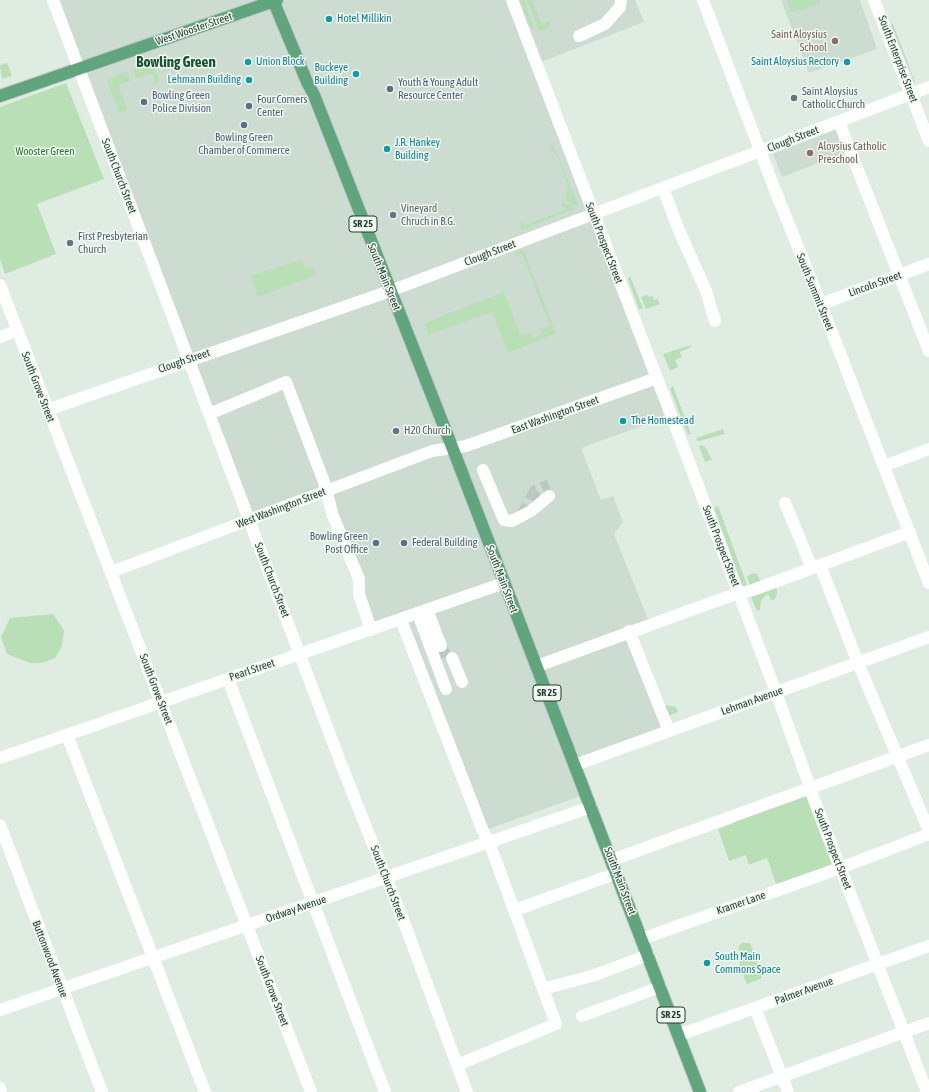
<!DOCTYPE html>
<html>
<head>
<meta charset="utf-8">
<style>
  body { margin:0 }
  canvas { display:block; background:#dfece2 }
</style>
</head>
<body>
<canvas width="929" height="1092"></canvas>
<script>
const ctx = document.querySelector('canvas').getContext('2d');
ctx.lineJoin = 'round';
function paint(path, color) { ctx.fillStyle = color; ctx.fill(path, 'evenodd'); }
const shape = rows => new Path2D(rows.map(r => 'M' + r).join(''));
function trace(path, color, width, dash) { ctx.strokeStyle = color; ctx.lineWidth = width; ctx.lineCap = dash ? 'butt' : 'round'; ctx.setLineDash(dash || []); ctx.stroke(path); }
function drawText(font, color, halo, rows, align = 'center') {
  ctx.font = font + ' "Asap Condensed",sans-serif'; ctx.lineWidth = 3; ctx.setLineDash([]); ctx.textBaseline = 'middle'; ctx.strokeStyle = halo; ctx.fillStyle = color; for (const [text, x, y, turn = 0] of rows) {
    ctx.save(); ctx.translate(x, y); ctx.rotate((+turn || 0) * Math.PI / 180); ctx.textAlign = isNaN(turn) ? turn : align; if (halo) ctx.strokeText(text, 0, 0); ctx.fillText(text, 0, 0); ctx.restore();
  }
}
paint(shape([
  [53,0,635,0,644,22,536,64,672,415,581,448,601,500,613,496,623,522,614,534,650,624,630,631,669,731,576,765,586,794,483,831,401,620,371,630,326,491,249,520],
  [781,0,860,0,877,49,809,73],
  [838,129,847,152,782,177,773,154]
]), '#cddcd0');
paint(shape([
  [520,0,524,0,535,31,530,26],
  [527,0,532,0,542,24,550,21,550,25,547,29,539,31],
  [787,0,819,0,821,3,791,13],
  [893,24,915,82,915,84,891,25],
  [7,63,12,76,2,79,0,65],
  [152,63,160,82,155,84,152,73,136,79,133,70],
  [127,71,131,81,118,85,127,110,119,113,107,80],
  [66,83,104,179,37,204,56,254,5,274,0,259,0,107],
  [551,140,577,202,577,207,565,200,568,187,557,155,550,149],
  [563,202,576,208,522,230,519,221,526,225,565,210,561,206],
  [522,250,524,251,556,333,508,353,492,312,428,335,425,323,504,292,521,336,530,333,532,338,542,334,540,329,550,326,522,254,515,256,515,254],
  [301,260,305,269,313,266,316,275,258,297,250,276],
  [630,276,643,309,639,309,628,279],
  [648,295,649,297,653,296,654,300,658,299,660,304,646,309,641,297],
  [691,345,691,347,680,352,682,357,675,360,678,367,670,371,663,354],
  [673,386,691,434,688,435,670,389],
  [723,429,725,434,699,441,697,441,696,438],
  [702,445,706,448,712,460,705,462,699,446],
  [718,506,748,588,743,588,714,508],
  [754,573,757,574,761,583,750,586,747,576],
  [776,583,777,594,774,600,771,600,769,595,767,594,761,601,760,610,757,611,750,594],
  [53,614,64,630,62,646,55,658,42,663,30,663,7,654,1,637,10,618],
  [661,704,676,707,678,712,666,717],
  [805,794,832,865,776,884,767,858,749,865,746,855,729,861,718,829,734,823,733,820],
  [742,943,750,943,762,978,747,984,740,967,739,946]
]), '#b8dfb6');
trace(shape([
  [522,516,535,491,549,485],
  [441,646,447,660]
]), '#b9c9bd', 12, [12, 6]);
const major = shape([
  [273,0,307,82,314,95,456,457,700,1092],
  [0,96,277,0]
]);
trace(major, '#c0c9c4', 14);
trace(shape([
  [53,0,343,769,407,930,467,1092],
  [512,0,681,441,776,692,818,810,927,1092],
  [703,0,773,185,821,304,929,583],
  [874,0,929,141],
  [579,36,605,24,620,7,621,0],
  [839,122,929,351],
  [663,188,678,228,706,291,715,321],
  [0,285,311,1092],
  [821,304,929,264],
  [0,337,16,331],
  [47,410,390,291,929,87],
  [209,414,286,382,324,482,333,516,359,579,359,594,371,630],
  [884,466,929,449],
  [483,470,504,520,512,521,531,511,549,496],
  [785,503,812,568],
  [820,565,858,663,929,831],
  [111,572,432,451,466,446,657,378],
  [427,610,441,646],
  [418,614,446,689],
  [401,620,483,831,489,842,556,1024,457,1065],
  [629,631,669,731],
  [452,658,462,682],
  [537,666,730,596,753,590,910,532],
  [228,679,385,1092],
  [67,735,205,1092],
  [0,758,504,583],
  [575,765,929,637],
  [0,825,102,1092],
  [612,860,929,745],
  [515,910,617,873],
  [642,939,840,868,929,834],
  [543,989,595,975,648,955],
  [755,1008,788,1092],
  [0,1010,591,807],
  [582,1016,660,987],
  [679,1035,929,946],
  [0,1088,1,1092],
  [739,1092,929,1023]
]), '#fff', 12);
trace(major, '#60a57d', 12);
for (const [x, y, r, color] of [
  [329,19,4,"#0f9aa8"],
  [835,41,4,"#8d6e63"],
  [248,62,4,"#0f9aa8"],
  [847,62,4,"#0f9aa8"],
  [356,74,4,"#0f9aa8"],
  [249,80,4,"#0f9aa8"],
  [390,89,4,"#5c6f8a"],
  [794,98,4,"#6b7280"],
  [144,102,4,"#5c6f8a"],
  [249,106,4,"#5c6f8a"],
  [244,125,4,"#5c6f8a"],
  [387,149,4,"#0f9aa8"],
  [810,153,4,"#8d6e63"],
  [393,215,4,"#6b7280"],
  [70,243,4,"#6b7280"],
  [623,421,4,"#0f9aa8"],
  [396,431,4,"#6b7280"],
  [376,543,4,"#5c6f8a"],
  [404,543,4,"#5c6f8a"],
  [707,963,4,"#0f9aa8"]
]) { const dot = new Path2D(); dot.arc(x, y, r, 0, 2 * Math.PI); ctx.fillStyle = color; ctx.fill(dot); trace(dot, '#f0f8f1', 1.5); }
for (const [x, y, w] of [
  [363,224,28],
  [547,693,28],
  [671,1015,28]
]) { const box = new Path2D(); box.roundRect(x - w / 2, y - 8, w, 16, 3); ctx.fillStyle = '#f0f8f1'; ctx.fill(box); trace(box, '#1f3d2b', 1); }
drawText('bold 10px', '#1f3d2b', null, [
  ["SR 25",363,224],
  ["SR 25",547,693],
  ["SR 25",671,1015]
]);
drawText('11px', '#0d838f', '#f0f8f1', [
  ["Hotel Millikin",337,19],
  ["Union Block",256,62],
  ["Saint Aloysius Rectory",839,62,"right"],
  ["Buckeye",348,68,"right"],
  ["Building",348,81,"right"],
  ["Lehmann Building",241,80,"right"],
  ["J.R. Hankey",395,143],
  ["Building",395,156],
  ["The Homestead",631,421],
  ["South Main",715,957],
  ["Commons Space",715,970]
], 'left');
drawText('11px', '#1f3d2b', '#f0f8f1', [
  ["West Wooster Street",194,29,-19],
  ["South Enterprise Street",898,59,69],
  ["Clough Street",793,139,-21],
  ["South Church Street",119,176,69],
  ["South Prospect Street",604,243,69],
  ["Clough Street",490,253,-21],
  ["South Main Street",384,277,68],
  ["Lincoln Street",875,284,-20],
  ["South Summit Street",815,292,68],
  ["Clough Street",184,361,-19],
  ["South Grove Street",38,387,69],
  ["East Washington Street",555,415,-20],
  ["West Washington Street",281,508,-21],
  ["South Prospect Street",721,546,69],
  ["South Main Street",502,579,69],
  ["South Church Street",272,580,69],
  ["Pearl Street",252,670,-19],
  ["South Grove Street",156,689,69],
  ["Lehman Avenue",752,701,-20],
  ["South Prospect Street",833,849,69],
  ["South Main Street",620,881,69],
  ["South Church Street",388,883,69],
  ["Kramer Lane",741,903,-19],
  ["Ordway Avenue",296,909,-19],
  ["Buttonwood Avenue",50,959,69],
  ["South Grove Street",272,991,69],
  ["Palmer Avenue",804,991,-20]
]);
drawText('11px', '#785e54', '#f0f8f1', [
  ["Saint Aloysius",827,35],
  ["School",827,48],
  ["Aloysius Catholic",818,147,"left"],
  ["Preschool",818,160,"left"]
], 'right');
drawText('11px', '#4e5e75', '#f0f8f1', [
  ["Youth & Young Adult",398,83],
  ["Resource Center",398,96],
  ["Bowling Green",152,96],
  ["Police Division",152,109],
  ["Four Corners",257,100],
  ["Center",257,113],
  ["Bowling Green",244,138,"center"],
  ["Chamber of Commerce",244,151,"center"],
  ["Bowling Green",368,537,"right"],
  ["Post Office",368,550,"right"],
  ["Federal Building",412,543]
], 'left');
drawText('11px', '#5b616d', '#f0f8f1', [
  ["Saint Aloysius",802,92],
  ["Catholic Church",802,105],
  ["Vineyard",401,209],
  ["Chruch in B.G.",401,222],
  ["First Presbyterian",78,237],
  ["Church",78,250],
  ["H20 Church",404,431]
], 'left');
drawText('11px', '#26772c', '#f0f8f1', [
  ["Wooster Green",45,152]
]);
drawText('bold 15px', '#195132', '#f0f8f1', [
  ["Bowling Green",176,62]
]);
</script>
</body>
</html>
